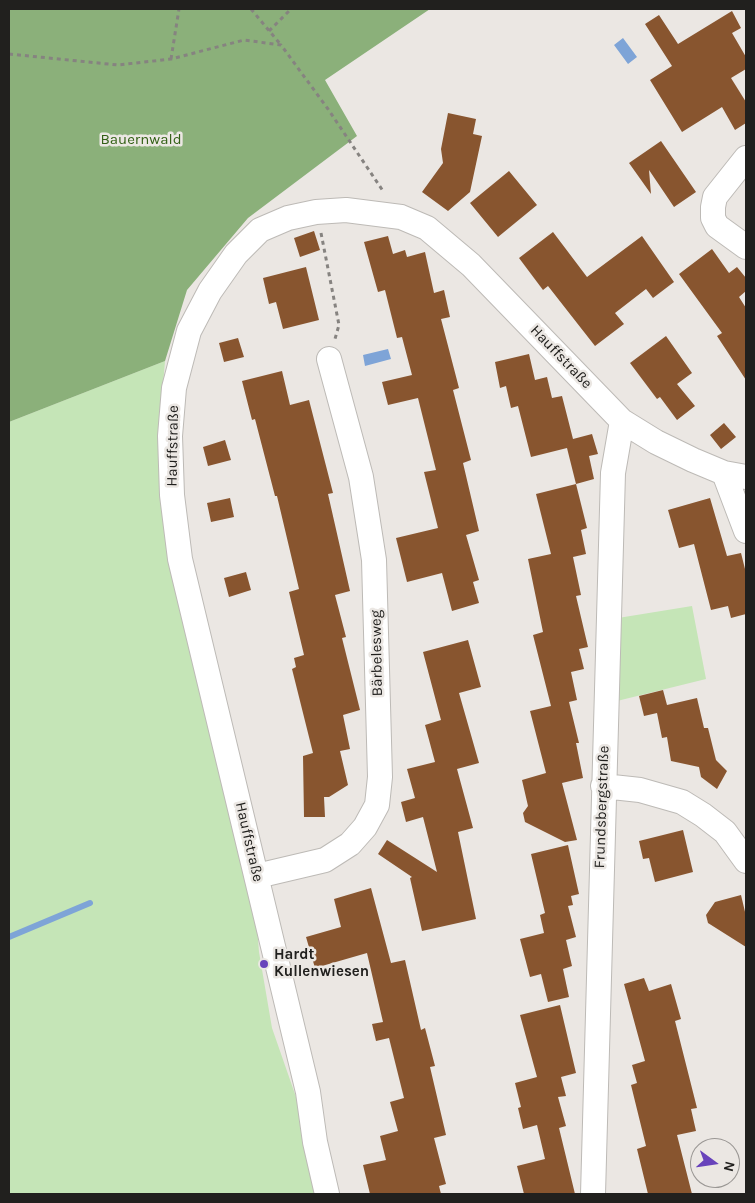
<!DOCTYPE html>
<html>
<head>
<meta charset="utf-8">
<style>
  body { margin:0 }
  #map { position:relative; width:755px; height:1203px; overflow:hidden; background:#ebe7e3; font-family:Karla,sans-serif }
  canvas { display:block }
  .frame { position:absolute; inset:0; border:10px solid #21201e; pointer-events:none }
  .north { position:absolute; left:690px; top:1138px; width:50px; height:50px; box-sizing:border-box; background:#ebe7e3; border:1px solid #9a9794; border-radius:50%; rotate:104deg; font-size:14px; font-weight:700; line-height:20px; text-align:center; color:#21201e }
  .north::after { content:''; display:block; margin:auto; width:18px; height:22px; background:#6843bb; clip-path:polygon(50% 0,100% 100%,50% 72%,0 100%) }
</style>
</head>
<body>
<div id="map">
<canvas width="755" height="1203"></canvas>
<div class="frame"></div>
<div class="north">N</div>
</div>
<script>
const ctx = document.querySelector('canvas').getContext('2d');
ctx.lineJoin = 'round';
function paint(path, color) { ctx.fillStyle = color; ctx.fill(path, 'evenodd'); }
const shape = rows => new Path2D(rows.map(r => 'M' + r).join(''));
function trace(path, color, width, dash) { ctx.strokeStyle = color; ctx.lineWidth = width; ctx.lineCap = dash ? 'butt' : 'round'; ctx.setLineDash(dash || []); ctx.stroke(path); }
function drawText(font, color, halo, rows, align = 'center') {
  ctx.font = font + ' Karla,sans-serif'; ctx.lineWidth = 5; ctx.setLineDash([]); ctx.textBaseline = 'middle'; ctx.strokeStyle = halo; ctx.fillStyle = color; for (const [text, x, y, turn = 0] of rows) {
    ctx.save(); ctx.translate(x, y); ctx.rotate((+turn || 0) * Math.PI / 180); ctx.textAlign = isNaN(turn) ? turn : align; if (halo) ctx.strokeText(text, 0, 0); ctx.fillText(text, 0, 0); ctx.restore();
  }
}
paint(shape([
  [165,361,159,434,256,914,259,952,272,1028,296,1097,317,1194,9,1194,9,422],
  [692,606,706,679,617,701,618,618]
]), '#c5e5b7');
paint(shape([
  [9,9,430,9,325,80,357,136,248,218,187,290,165,361,9,422]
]), '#8bb07a');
paint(shape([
  [623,38,637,57,628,64,614,45],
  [388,349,391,359,365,366,363,355]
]), '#7ea4d7');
trace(shape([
  [9,937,90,903]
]), '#7ea4d7', 6);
paint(shape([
  [732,11,741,28,732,33,746,57,746,69,731,78,746,102,746,123,735,130,722,107,682,132,650,80,672,66,645,24,659,15,678,44],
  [448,113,476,119,473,134,482,136,470,192,448,211,422,192,443,163,441,149],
  [661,141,696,192,674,207,649,170,651,194,629,163],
  [509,171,537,205,498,237,470,203],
  [314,231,320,250,300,257,294,238],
  [553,232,587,277,642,236,674,282,653,298,646,289,615,313,624,324,595,346,548,286,543,290,519,258],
  [388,236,393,254,405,250,407,257,425,252,434,293,444,290,450,317,441,319,459,388,453,390,471,460,463,463,479,531,466,535,479,580,473,582,479,603,452,611,442,573,407,582,396,538,438,528,424,472,436,470,418,398,388,405,382,382,412,375,402,337,397,338,385,290,378,292,364,242],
  [712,249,729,273,737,267,746,278,746,291,739,297,746,308,746,380,717,336,722,333,679,274],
  [306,267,319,320,283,329,276,302,269,304,263,278],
  [666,336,692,373,677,384,695,406,677,420,660,397,657,399,630,363],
  [238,338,244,357,224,362,219,343],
  [529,354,535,380,547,377,552,398,562,396,573,439,592,434,598,454,589,456,594,479,576,484,567,448,531,457,518,406,511,408,506,386,500,388,495,362],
  [282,371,290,405,309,400,333,493,328,494,350,591,335,595,346,637,342,638,360,710,343,715,350,749,340,751,348,785,329,797,324,797,325,817,304,817,303,756,313,753,292,669,296,667,294,658,304,655,289,592,299,589,277,496,275,496,255,419,252,420,242,381],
  [724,423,736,437,721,449,710,435],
  [225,440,231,460,208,466,203,447],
  [576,484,587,528,581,530,586,554,573,557,581,595,576,596,588,647,579,649,584,669,571,672,577,700,569,702,579,743,576,743,583,778,562,783,577,840,565,842,525,822,523,813,528,806,522,780,546,773,530,711,551,706,533,635,543,632,528,559,551,554,536,494],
  [230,498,234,517,211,522,207,503],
  [710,498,727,556,741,553,746,573,746,614,731,618,728,606,711,610,694,544,679,548,668,510],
  [246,572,251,590,229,597,224,578],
  [468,640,481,687,459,693,479,763,457,769,473,828,458,832,476,919,422,931,410,878,412,877,378,854,387,840,437,872,423,817,406,822,401,802,415,798,407,769,435,762,425,725,441,720,423,652],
  [663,690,667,705,697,698,704,728,708,728,716,760,727,771,717,789,701,777,699,767,671,761,667,737,662,738,657,713,644,716,639,696],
  [683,830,693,872,655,882,649,858,643,859,639,841],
  [568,845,579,894,571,896,573,905,568,906,576,937,566,940,572,966,563,969,569,997,548,1002,541,974,530,977,520,939,544,933,540,915,545,913,531,854],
  [371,888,391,963,405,960,421,1030,425,1028,435,1066,430,1067,446,1135,434,1138,446,1184,439,1186,441,1194,370,1194,363,1165,386,1160,380,1136,398,1131,390,1102,404,1098,389,1038,376,1041,372,1024,383,1022,367,953,315,968,306,937,341,927,334,899],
  [741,895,746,916,746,947,708,923,706,915,715,902],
  [644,978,649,991,671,984,681,1019,675,1021,697,1108,691,1109,696,1131,677,1135,692,1194,648,1194,637,1149,646,1146,631,1085,637,1083,632,1065,645,1061,624,984],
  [560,1005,576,1073,561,1077,566,1096,558,1097,566,1126,559,1128,575,1194,524,1194,517,1166,545,1159,537,1125,523,1129,518,1108,521,1107,515,1083,537,1077,520,1015]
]), '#88552f');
const street = shape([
  [746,158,715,197,713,207,713,218,717,226,746,247],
  [724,473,746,531],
  [603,786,640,790,682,802,703,815,725,832,746,861],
  [257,876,325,860,350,844,365,827,377,805,380,777,374,560,361,477,329,359],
  [327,1194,315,1142,308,1092,180,559,172,495,170,436,174,388,189,331,210,291,236,254,260,230,288,218,316,212,346,210,401,217,427,228,471,265,622,421,656,442,693,460,724,473,746,477],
  [593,1194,613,473,622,421]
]);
trace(street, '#bdbab6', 26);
trace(shape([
  [251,9,281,45],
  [269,31,291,9],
  [9,54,118,65,171,59,244,40,281,45,328,109,383,191],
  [171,59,179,9],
  [321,233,339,325,335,339]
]), '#868380', 3, [4, 4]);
trace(street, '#fff', 24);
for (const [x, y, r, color] of [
  [264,964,5,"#6843bb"]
]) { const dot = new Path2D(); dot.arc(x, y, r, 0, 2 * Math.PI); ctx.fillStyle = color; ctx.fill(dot); trace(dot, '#ebe7e3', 2); }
drawText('15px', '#326015', '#ebe7e3', [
  ["Bauernwald",141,140]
]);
drawText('15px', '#21201e', '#ebe7e3', [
  ["Hauffstraße",561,357,46],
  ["Hauffstraße",173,446,-89],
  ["Bärbelesweg",377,653,-91],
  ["Frundsbergstraße",602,807,-88],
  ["Hauffstraße",249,842,77]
]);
drawText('bold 15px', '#21201e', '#ebe7e3', [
  ["Hardt",274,955],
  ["Kullenwiesen",274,972]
], 'left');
</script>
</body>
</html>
